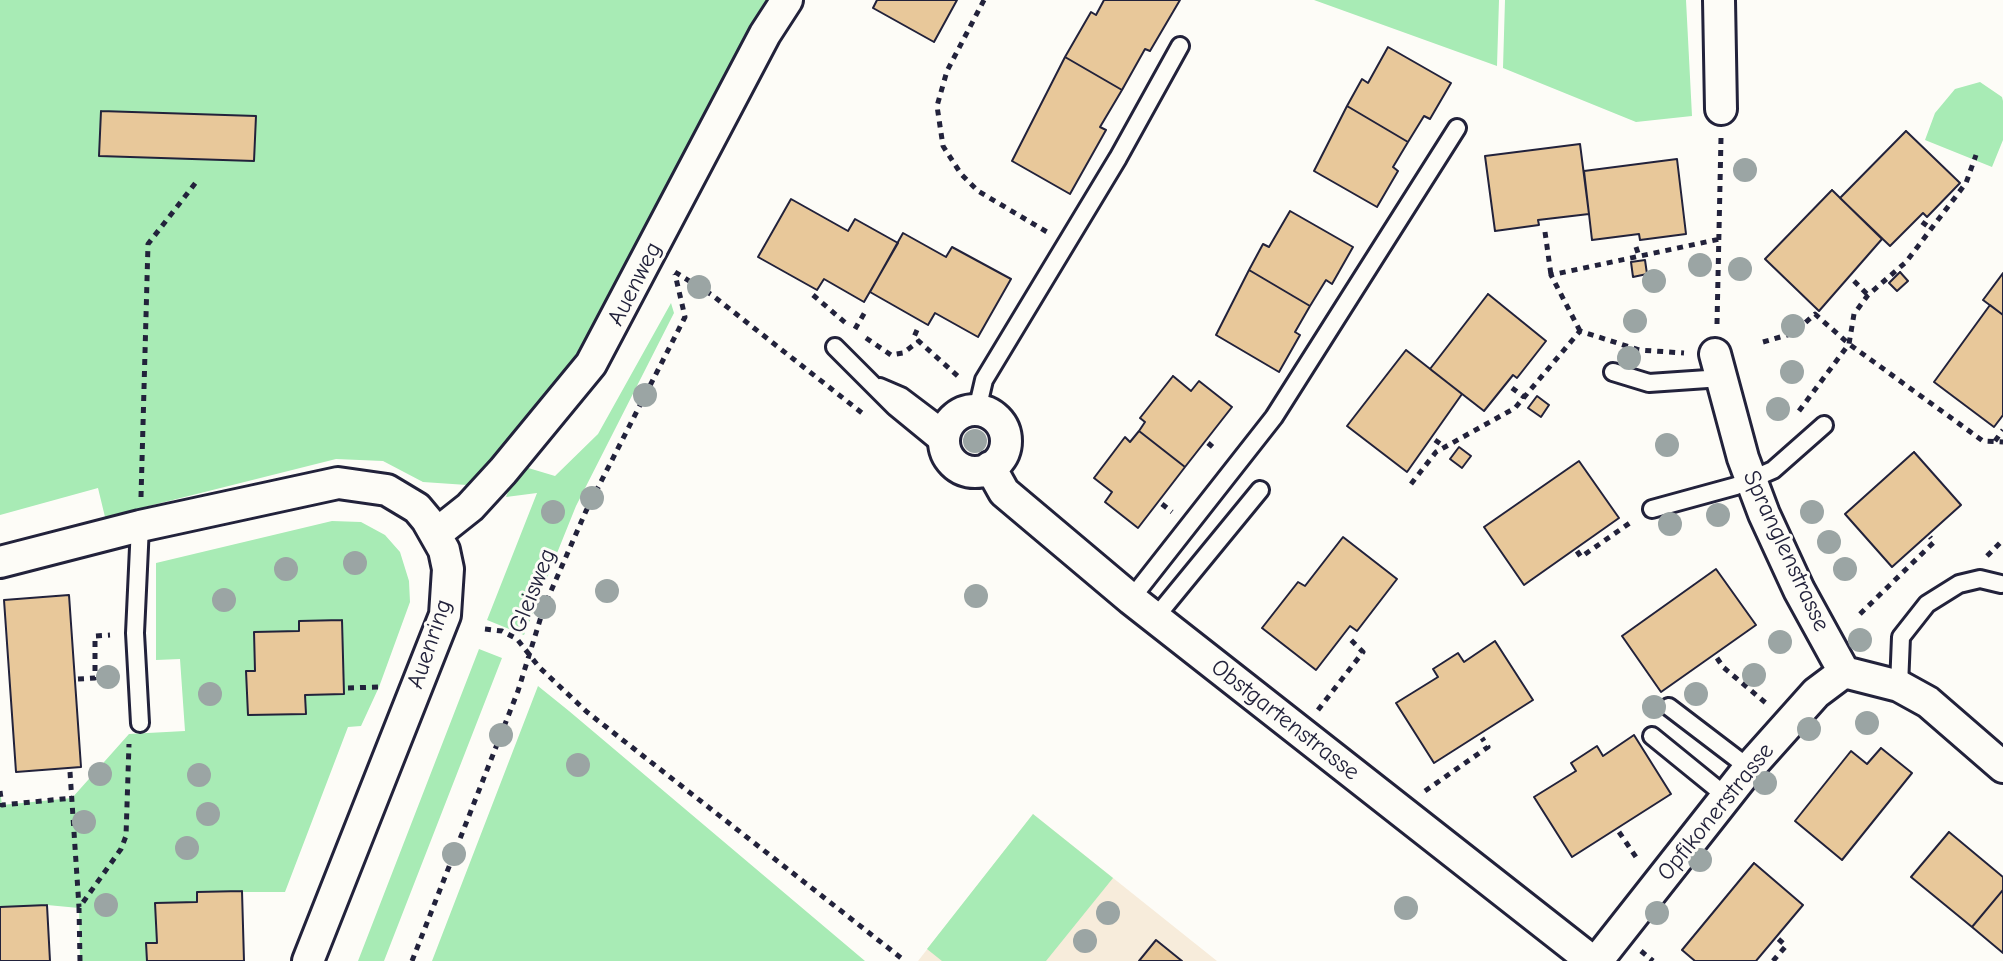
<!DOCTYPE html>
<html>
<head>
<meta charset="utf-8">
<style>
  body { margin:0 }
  canvas { display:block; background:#fdfcf7 }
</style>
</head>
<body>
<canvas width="2003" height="961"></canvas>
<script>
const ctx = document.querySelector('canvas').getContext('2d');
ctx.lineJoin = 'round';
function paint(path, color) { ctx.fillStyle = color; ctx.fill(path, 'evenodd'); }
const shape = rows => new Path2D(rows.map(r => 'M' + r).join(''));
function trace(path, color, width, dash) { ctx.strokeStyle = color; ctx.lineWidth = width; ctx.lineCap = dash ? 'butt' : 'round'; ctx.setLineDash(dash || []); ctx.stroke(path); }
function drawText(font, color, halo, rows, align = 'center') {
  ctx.font = font + ' "Comic Neue",sans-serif'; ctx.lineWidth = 6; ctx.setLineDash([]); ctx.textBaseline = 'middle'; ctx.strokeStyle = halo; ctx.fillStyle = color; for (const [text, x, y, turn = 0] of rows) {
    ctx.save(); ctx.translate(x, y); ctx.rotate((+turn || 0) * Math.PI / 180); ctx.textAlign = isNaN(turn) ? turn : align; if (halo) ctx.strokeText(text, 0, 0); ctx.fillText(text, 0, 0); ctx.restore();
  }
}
paint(shape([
  [1033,814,1217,961,918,961]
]), '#f7ecdb');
paint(shape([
  [0,0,773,0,712,98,577,364,540,415,467,485,423,482,383,461,336,459,105,517,98,488,0,515],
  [1314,0,1499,0,1497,66],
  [1505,0,1686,0,1692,116,1636,122,1503,68],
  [1980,82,2002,97,2003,101,2003,140,1992,167,1925,140,1935,113,1955,89],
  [671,303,674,313,576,506,524,635,487,620,537,493,506,497,513,479,525,467,555,476,598,434],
  [332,521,361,522,385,535,400,552,409,581,410,602,379,687,361,726,348,727,285,892,198,892,197,902,156,903,157,943,146,943,147,961,80,961,79,908,47,905,0,907,0,791,2,805,72,798,129,734,185,731,180,659,156,660,156,563],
  [479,649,502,658,384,961,358,961],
  [538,686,569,711,865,961,432,961],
  [1033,814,1113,878,1046,961,942,961,927,949]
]), '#a8ebb5');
const building = shape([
  [877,0,957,0,934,42,873,8,877,0],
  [1104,0,1180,0,1150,51,1145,49,1122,90,1065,57,1091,12,1096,15,1104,0],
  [1388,47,1451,83,1430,119,1424,116,1408,142,1347,106,1362,79,1368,83,1388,47],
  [1065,57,1122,90,1100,127,1106,130,1070,194,1012,161,1065,57],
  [1347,106,1408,142,1393,167,1398,171,1377,207,1314,171,1347,106],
  [101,111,256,116,254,161,99,156,101,111],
  [1906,131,1960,183,1927,217,1923,213,1890,246,1840,198,1906,131],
  [1580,144,1589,214,1538,220,1539,225,1495,231,1485,156,1580,144],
  [1677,159,1686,234,1640,240,1639,234,1592,240,1584,171,1677,159],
  [1832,190,1882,239,1819,311,1765,259,1832,190],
  [791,199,848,231,855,219,898,243,864,302,824,279,817,290,758,257,791,199],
  [1290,211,1353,247,1332,284,1326,280,1310,306,1249,270,1263,244,1269,247,1290,211],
  [903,233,946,257,952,247,1011,279,978,337,935,313,928,325,870,292,903,233],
  [1645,260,1647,274,1633,277,1631,262,1645,260],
  [1249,270,1310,306,1295,332,1300,335,1279,372,1216,335,1249,270],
  [1900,272,1908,281,1897,291,1889,283,1900,272],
  [2003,273,2003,315,1983,300,2003,273],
  [1488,294,1546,341,1517,378,1513,375,1484,411,1430,369,1488,294],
  [1990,305,2003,315,2003,415,1994,427,1934,382,1990,305],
  [1406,350,1462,394,1407,472,1347,426,1406,350],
  [1173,376,1191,391,1199,381,1232,407,1185,467,1139,431,1145,422,1140,418,1173,376],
  [1537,396,1549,405,1541,417,1528,408,1537,396],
  [1139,431,1185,467,1138,528,1105,502,1112,492,1094,478,1125,437,1130,442,1139,431],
  [1459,447,1471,456,1462,468,1450,459,1459,447],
  [1914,452,1961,505,1892,567,1845,514,1914,452],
  [1579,461,1619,518,1524,585,1484,527,1579,461],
  [1343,537,1397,579,1357,631,1350,626,1316,670,1262,628,1298,582,1305,586,1343,537],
  [1716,569,1756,625,1661,692,1622,636,1716,569],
  [69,595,81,767,16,772,4,600,69,595],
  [342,620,344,694,305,695,306,714,248,715,246,671,255,671,254,632,299,631,299,621,342,620],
  [1495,641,1533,700,1434,763,1396,703,1438,677,1433,669,1458,653,1464,662,1495,641],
  [1634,735,1671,794,1572,857,1534,797,1576,771,1571,763,1597,746,1603,756,1634,735],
  [1881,748,1912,773,1842,860,1795,821,1851,751,1867,764,1881,748],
  [1949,832,2003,877,2003,890,1972,927,1911,877,1949,832],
  [1754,863,1803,905,1756,961,1695,961,1682,950,1754,863],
  [2003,890,2003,953,1972,927,2003,890],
  [242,891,244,961,147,961,146,943,157,943,155,903,197,902,197,892,242,891],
  [47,905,50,961,0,961,0,907,47,905],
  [1156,940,1182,961,1139,961,1156,940]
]);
paint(building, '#e8c89a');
trace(building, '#22223b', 2);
const service = shape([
  [835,347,895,407,945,448],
  [1613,372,1649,383,1722,378],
  [880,387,901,396,946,430],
  [977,410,984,380,1118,158,1180,46],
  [1652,509,1736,486,1773,470,1824,425],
  [1131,599,1274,417,1457,128],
  [1155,618,1260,490],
  [1899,686,1901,637,1927,604,1959,584,1980,579,2001,584],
  [1669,707,1749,768],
  [140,723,135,633,140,526],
  [1652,736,1727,797]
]);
const minor = shape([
  [1719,0,1721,109],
  [1715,354,1743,458,1764,514,1799,590,1844,672,1899,686,1928,702,2003,767],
  '944 441a31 31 0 1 1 62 0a31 31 0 1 1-62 0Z',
  [990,467,1004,492,1131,599,1592,961],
  [436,534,470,507,503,471,591,364,765,34,787,0],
  [0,562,140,526,338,483,387,490,417,508,427,520,444,550,448,569,445,615,308,961],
  [1597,961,1749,768,1816,693,1844,672]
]);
trace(service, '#22223b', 22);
trace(minor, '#22223b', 36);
trace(shape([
  [984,0,947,71,937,106,943,146,961,174,978,191,1047,232],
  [1922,222,1930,228],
  [1545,232,1551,275],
  [1636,247,1639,256],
  [675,272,712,295,862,413],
  [1854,281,1868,295],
  [813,295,848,325],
  [1717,324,1721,138],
  [855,329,865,312],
  [917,330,914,337,961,379],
  [1580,331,1551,275,1720,239],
  [866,338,891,355,903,353,919,341],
  [1763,342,1794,333,1815,314,1849,344,1983,441,2003,442],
  [1512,388,1524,397],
  [1799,411,1849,344,1854,314,1868,295,1906,262,1966,183,1976,155],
  [1435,440,1445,447],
  [1995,441,2003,430],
  [1208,443,1216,450],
  [1411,484,1436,452,1515,408,1580,331,1639,350,1684,353],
  [141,497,148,244,197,181],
  [1162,504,1172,512],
  [1577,551,1581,557,1634,520],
  [1987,556,2003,540],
  [1860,614,1934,542,1930,537],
  [485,629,502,631,517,639,539,667,587,712,905,961],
  [1717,658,1723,667,1767,704],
  [78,679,95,678,95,636,110,635],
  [348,688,379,687],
  [1318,710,1363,652,1348,637],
  [70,772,79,907],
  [0,791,2,805,72,798],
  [1425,791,1488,747,1482,738],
  [1619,832,1638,860],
  [1641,951,1653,961],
  [80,961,79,908,121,849,126,836,129,744],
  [412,961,518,691,544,607,586,511,685,317,675,274],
  [1773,961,1786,946,1776,937]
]), '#22223b', 5, [6, 6]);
trace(service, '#fdfcf7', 16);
trace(minor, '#fdfcf7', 30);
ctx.fillStyle = '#9ba5a4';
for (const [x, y] of [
  [1745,170],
  [1700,265],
  [1740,269],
  [1654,281],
  [699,287],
  [1635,321],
  [1793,326],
  [1629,358],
  [1792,372],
  [645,395],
  [1778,409],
  [975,441],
  [1667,445],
  [592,498],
  [553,512],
  [1812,512],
  [1718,515],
  [1670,524],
  [1829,542],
  [355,563],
  [286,569],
  [1845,569],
  [607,591],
  [976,596],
  [224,600],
  [544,607],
  [1860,640],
  [1780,642],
  [1754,675],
  [108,677],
  [210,694],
  [1696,694],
  [1654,707],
  [1867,723],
  [1809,729],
  [501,735],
  [578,765],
  [100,774],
  [199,775],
  [1765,783],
  [208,814],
  [84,822],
  [187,848],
  [454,854],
  [1700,860],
  [106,905],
  [1406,908],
  [1108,913],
  [1657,913],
  [1085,941]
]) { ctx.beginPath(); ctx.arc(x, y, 12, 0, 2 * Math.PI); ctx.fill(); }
drawText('24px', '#22223b', '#fdfcf7', [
  ["Auenweg",635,284,-63],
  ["Spranglenstrasse",1786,551,65],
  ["Gleisweg",533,591,-68],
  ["Auenring",430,644,-71],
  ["Obstgartenstrasse",1285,720,38],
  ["Opfikonerstrasse",1716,812,-51]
]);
</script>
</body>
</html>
